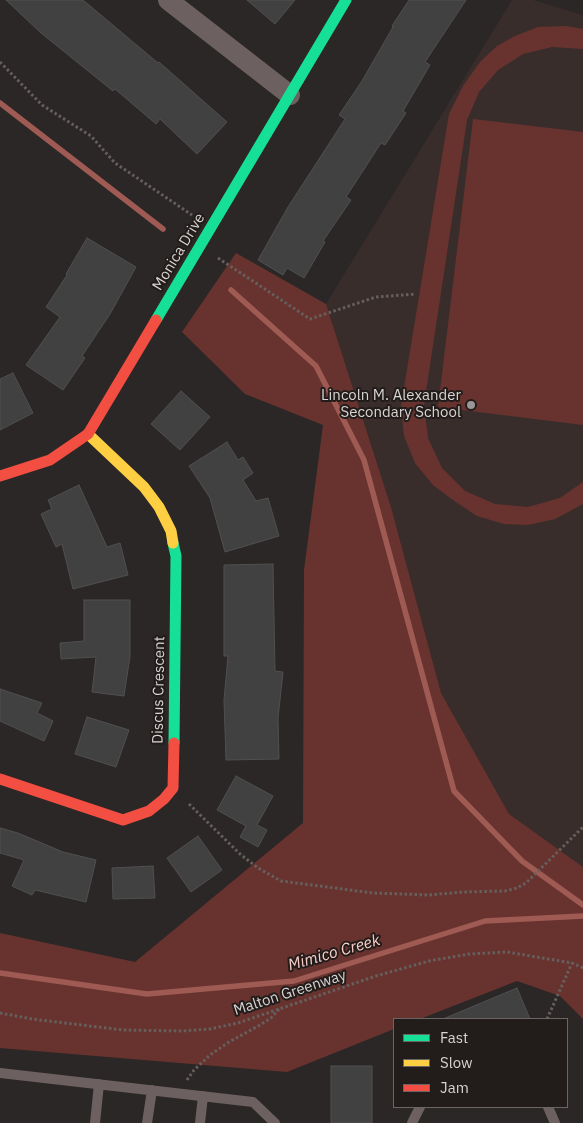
<!DOCTYPE html>
<html>
<head>
<meta charset="utf-8">
<style>
  body { margin:0 }
  #map { position:relative; width:583px; height:1123px; overflow:hidden; background:#2b2726; font-family:"IBM Plex Sans",sans-serif }
  canvas { display:block }
  .legend { position:absolute; left:393px; top:1018px; width:175px; height:90px; box-sizing:border-box; background:#221c1b; border:1px solid #6b6665; margin:0; padding:6px 9px; list-style:none; font-size:15px; color:#d8d4d3 }
  .legend li { display:flex; align-items:center; gap:10px; height:25px }
  .legend b { width:25px; border:1px solid #6b6665 }
</style>
</head>
<body>
<div id="map">
<canvas width="583" height="1123"></canvas>
<ul class="legend">
<li><b style="height:6px;background:#16e098"></b>Fast</li>
<li><b style="height:6px;background:#ffcf43"></b>Slow</li>
<li><b style="height:6px;background:#f24e42"></b>Jam</li>
</ul>
</div>
<script>
const ctx = document.querySelector('canvas').getContext('2d');
ctx.lineJoin = 'round';
function paint(path, color) { ctx.fillStyle = color; ctx.fill(path, 'evenodd'); }
const shape = rows => new Path2D(rows.map(r => 'M' + r).join(''));
function trace(path, color, width, dash) { ctx.strokeStyle = color; ctx.lineWidth = width; ctx.lineCap = dash ? 'butt' : 'round'; ctx.setLineDash(dash || []); ctx.stroke(path); }
function drawText(font, color, halo, rows, align = 'center') {
  ctx.font = font + ' "IBM Plex Sans",sans-serif'; ctx.lineWidth = 4; ctx.setLineDash([]); ctx.textBaseline = 'middle'; ctx.strokeStyle = halo; ctx.fillStyle = color; for (const [text, x, y, turn = 0] of rows) {
    ctx.save(); ctx.translate(x, y); ctx.rotate((+turn || 0) * Math.PI / 180); ctx.textAlign = isNaN(turn) ? turn : align; if (halo) ctx.strokeText(text, 0, 0); ctx.fillText(text, 0, 0); ctx.restore();
  }
}
paint(shape([
  [512,0,533,0,583,15,583,867,509,814,441,693,391,507,326,304]
]), '#392d2c');
paint(shape([
  [566,26,583,29,583,49,552,47,523,54,498,70,479,92,467,120,424,405,428,438,442,468,465,491,495,504,528,507,560,498,583,482,583,504,555,519,528,525,504,524,477,516,453,500,433,485,415,463,404,436,401,406,449,114,463,86,480,62,497,46,515,36,538,27],
  [473,119,583,132,583,425,438,407],
  [236,253,326,304,391,507,441,693,509,814,583,867,583,1019,560,996,517,981,420,1019,394,1019,394,1029,287,1072,0,1048,0,933,135,962,303,823,304,570,323,425,245,394,182,332]
]), '#68332e');
trace(shape([
  [0,103,163,229],
  [231,290,316,366,364,460,454,791,522,861,583,905],
  [0,973,147,994,294,981,485,921,583,916]
]), '#9f5b53', 5.5);
const building = shape([
  [6,0,83,0,158,63,159,62,227,122,197,154,160,119,156,124,115,89,113,91,41,33,6,0],
  [247,0,295,0,275,24,247,0],
  [409,0,466,0,425,62,430,65,403,111,406,113,385,145,381,143,346,197,351,200,323,241,325,242,304,278,287,268,283,275,258,260,288,207,345,119,339,115,362,81,393,27,392,26,409,0],
  [87,238,136,267,110,314,82,356,85,358,63,390,26,365,60,317,46,307,67,275,66,274,87,238],
  [13,373,33,413,0,430,0,379,13,373],
  [181,391,210,417,180,450,151,424,181,391],
  [227,442,238,460,243,457,253,473,243,480,256,501,268,498,279,536,225,552,210,498,189,466,227,442],
  [79,485,107,547,120,543,128,575,73,589,62,544,56,547,41,514,52,509,48,500,79,485],
  [273,564,275,671,283,672,278,718,279,759,226,760,224,700,228,656,224,656,224,565,273,564],
  [84,600,130,600,130,656,124,696,92,692,96,657,61,659,60,643,84,641,84,600],
  [0,689,42,703,37,713,53,721,44,741,0,721,0,689],
  [87,717,129,730,116,767,75,754,87,717],
  [236,776,273,796,257,825,267,830,258,847,240,837,246,826,217,810,236,776],
  [0,828,18,833,63,852,96,860,86,902,35,890,32,895,12,886,24,860,0,853,0,828],
  [198,836,222,870,191,892,167,858,198,836],
  [153,866,155,898,113,899,112,868,153,866],
  [517,988,530,1019,443,1019,517,988],
  [331,1066,372,1066,372,1123,331,1123,331,1066]
]);
paint(building, '#414141');
trace(building, '#505050', 1);
trace(shape([
  [0,62,42,105,91,136,115,163,192,215],
  [218,258,310,319,376,297,416,294],
  [189,804,240,854,258,868,281,881,373,893,430,895,462,892,505,891,517,888,526,883,583,827],
  [0,1013,32,1019,123,1030,182,1031,210,1029,238,1023,376,976,429,961,469,954,507,952,572,963,583,968],
  [547,1019,572,963],
  [187,1080,194,1070,210,1055,229,1042,260,1025,271,1018,280,1008]
]), '#665f5d', 3, [2.5, 2.5]);
trace(shape([
  [0,1073,253,1102,275,1123],
  [548,1107,555,1123],
  [95,1123,99,1084],
  [147,1123,152,1090],
  [200,1123,203,1096],
  [412,1123,420,1107]
]), '#6c6160', 10);
trace(shape([
  [168,0,290,95]
]), '#6c6160', 20);
trace(shape([
  [156,320,346,0],
  [173,543,176,556,174,743]
]), '#16e098', 11);
trace(shape([
  [88,434,144,487,159,507,171,531,173,543]
]), '#ffcf43', 11);
trace(shape([
  [0,476,50,460,88,434,156,320],
  [0,779,123,820,149,811,164,799,173,788,174,743]
]), '#f24e42', 11);
for (const [x, y, r, color] of [
  [471,405,5,"#9b9796"]
]) { const dot = new Path2D(); dot.arc(x, y, r, 0, 2 * Math.PI); ctx.fillStyle = color; ctx.fill(dot); trace(dot, '#221c1b', 2); }
drawText('15px', '#d8d4d3', '#221c1b', [
  ["Monica Drive",179,252,-59],
  ["Discus Crescent",159,690,-89],
  ["Malton Greenway",290,993,-18]
]);
drawText('15px', '#d8d4d3', '#221c1b', [
  ["Lincoln M. Alexander",461,396],
  ["Secondary School",461,413]
], 'right');
drawText('italic 16px', '#facdc6', '#221c1b', [
  ["Mimico Creek",334,953,-16]
]);
</script>
</body>
</html>
